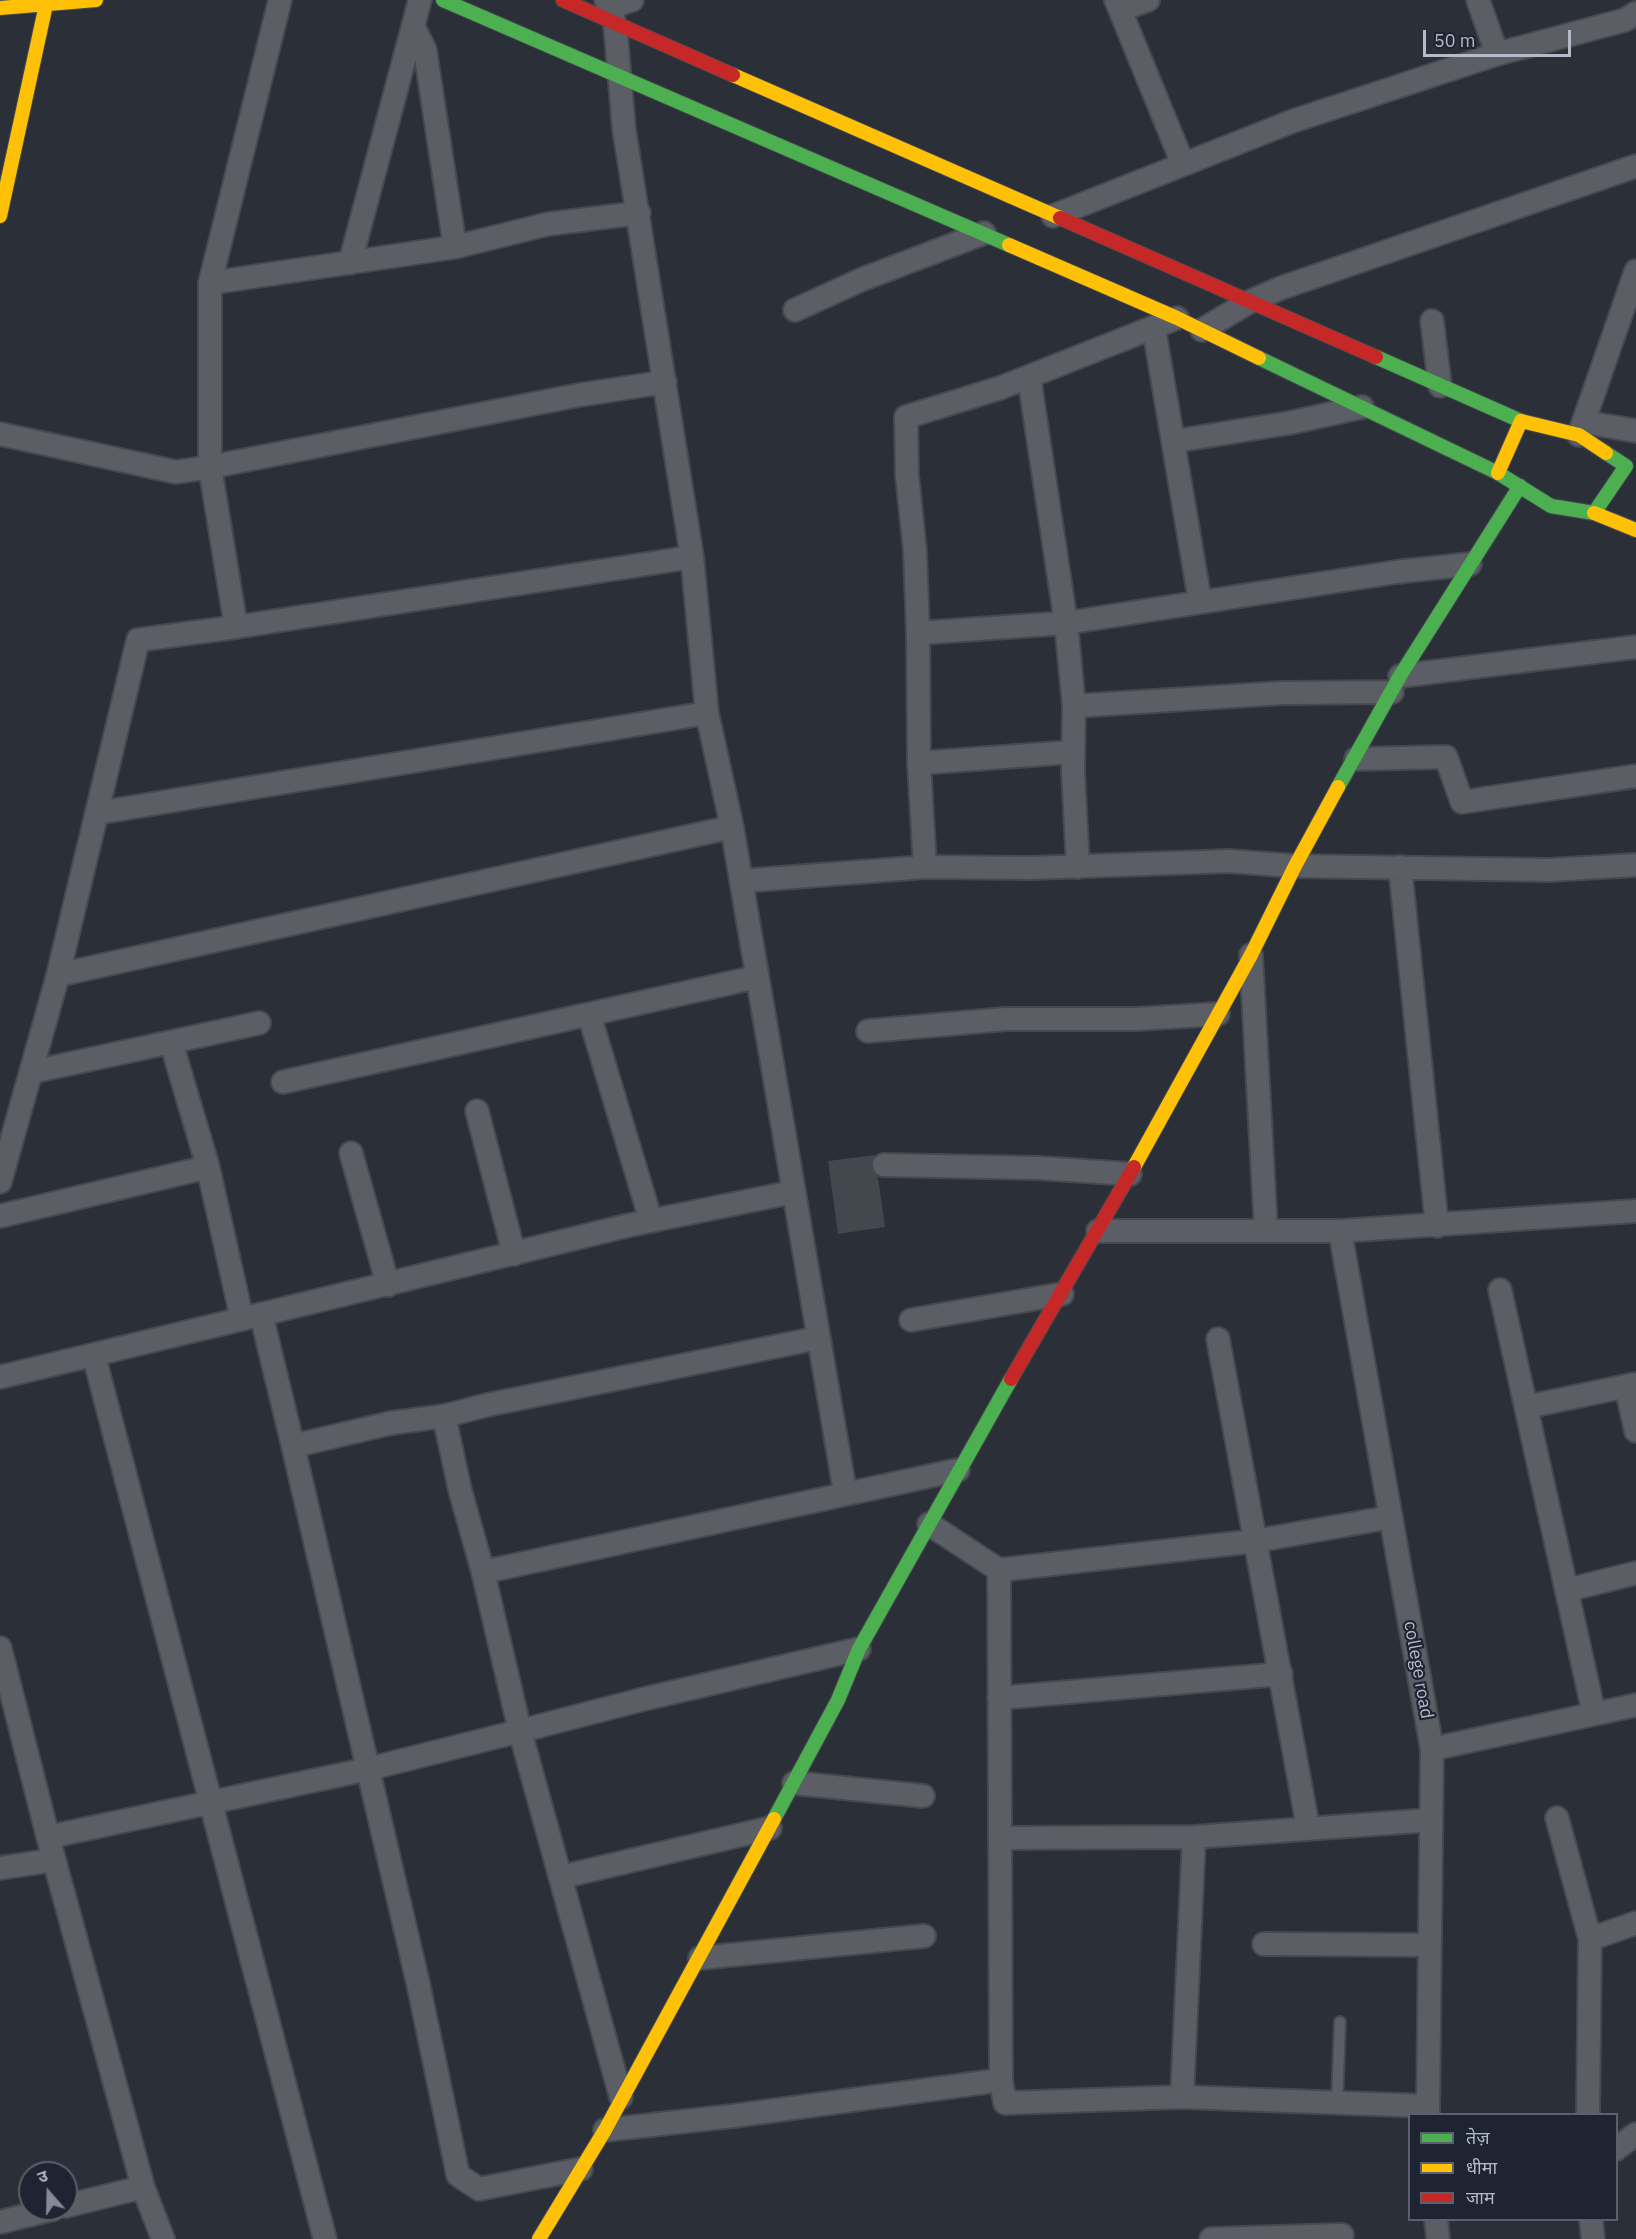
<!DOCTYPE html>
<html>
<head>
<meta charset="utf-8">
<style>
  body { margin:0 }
  #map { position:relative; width:1636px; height:2239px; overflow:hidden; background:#2b2f37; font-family:"IBM Plex Sans","Noto Sans Devanagari",sans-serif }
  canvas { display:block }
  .legend { position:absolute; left:1408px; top:2113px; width:210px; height:108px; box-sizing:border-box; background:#1e2432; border:2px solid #5a606e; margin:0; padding:8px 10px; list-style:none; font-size:18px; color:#b5bac8 }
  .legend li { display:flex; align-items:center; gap:12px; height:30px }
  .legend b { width:30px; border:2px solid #5a606e }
  .north { position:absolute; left:18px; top:2161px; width:60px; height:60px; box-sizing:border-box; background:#1e2432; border:2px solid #5a606e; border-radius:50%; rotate:340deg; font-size:16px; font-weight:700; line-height:24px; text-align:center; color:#b5bac8 }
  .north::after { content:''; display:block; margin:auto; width:21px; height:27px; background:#858995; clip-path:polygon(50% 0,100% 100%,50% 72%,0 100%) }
  .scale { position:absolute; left:1423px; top:30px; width:148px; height:27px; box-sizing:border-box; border:3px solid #b5bac8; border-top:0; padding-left:8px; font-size:18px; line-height:21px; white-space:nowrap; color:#b5bac8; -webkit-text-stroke:4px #1e2432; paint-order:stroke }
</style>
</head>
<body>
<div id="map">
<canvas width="1636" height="2239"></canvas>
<ul class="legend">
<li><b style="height:8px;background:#4caf50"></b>तेज़</li>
<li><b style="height:8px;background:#ffc107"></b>धीमा</li>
<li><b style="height:8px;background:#c62828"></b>जाम</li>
</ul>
<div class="north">उ</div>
<div class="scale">50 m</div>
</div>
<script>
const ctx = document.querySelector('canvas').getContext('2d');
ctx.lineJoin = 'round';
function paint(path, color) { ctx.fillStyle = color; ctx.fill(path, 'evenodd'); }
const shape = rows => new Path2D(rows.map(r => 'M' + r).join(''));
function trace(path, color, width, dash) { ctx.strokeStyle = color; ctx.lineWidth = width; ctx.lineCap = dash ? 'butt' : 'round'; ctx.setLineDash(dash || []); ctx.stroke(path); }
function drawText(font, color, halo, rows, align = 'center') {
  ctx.font = font + ' "IBM Plex Sans",sans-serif'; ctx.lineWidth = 4.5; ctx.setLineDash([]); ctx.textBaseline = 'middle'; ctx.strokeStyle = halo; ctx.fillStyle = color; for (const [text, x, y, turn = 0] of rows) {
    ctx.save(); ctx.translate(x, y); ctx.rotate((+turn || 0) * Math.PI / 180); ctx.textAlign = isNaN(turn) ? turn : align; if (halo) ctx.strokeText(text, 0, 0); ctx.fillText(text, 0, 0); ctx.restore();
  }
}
paint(shape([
  [875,1155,871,1165,878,1177,885,1227,838,1234,828,1161]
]), '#43474e');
const lane = shape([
  [1337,2102,1340,2022]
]);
const street = shape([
  [606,0,615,24,624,129,692,557,707,713,732,827,845,1492],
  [1116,0,1183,164],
  [609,8,632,0],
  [1120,10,1148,0],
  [413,26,425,50,455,247],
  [1497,54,1625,20,1636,13],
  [1053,216,1293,121,1497,54,1478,0],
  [350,263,420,0],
  [210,283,455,247,548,224,639,213],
  [795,310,863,279,984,233],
  [1432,321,1440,386],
  [1154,329,1200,601],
  [1202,330,1249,302,1281,288,1636,166],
  [1029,377,1066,623,1396,572,1470,564],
  [665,382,579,395,210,467,236,627,692,557],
  [1584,422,1636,431],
  [0,434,176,472,210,467,210,283,280,0],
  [1579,435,1636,271],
  [1175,441,1289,423,1362,407],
  [918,633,915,551,907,475,906,417,1000,388,1177,318],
  [1400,676,1636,647],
  [1356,759,1446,757,1462,802,1636,776],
  [919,763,918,633,1066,623,1074,706],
  [97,813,707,713],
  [925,867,919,763,1073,752],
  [1078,867,1073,771,1074,706,1282,693,1392,692],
  [1400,867,1437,1226],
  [741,881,925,867,1031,868,1229,861,1295,866,1549,870,1636,865],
  [1251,955,1266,1231],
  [58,975,732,827],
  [589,1014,651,1221],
  [868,1031,1006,1019,1137,1019,1218,1014],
  [171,1042,259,1023],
  [31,1072,171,1042,208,1167],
  [283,1082,757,977],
  [477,1111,514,1254],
  [351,1153,388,1285],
  [884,1165,1039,1168,1130,1174],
  [0,1182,58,975,138,640,236,627],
  [0,1216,208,1167,242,1319,0,1377],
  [1098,1231,1340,1231,1636,1211],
  [1340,1231,1432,1749,1428,2114],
  [1500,1290,1594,1714],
  [261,1314,293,1446,391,1423,444,1416],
  [242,1319,630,1225,793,1192],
  [911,1320,1062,1294],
  [1218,1339,1308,1827],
  [94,1356,325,2239],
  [1626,1386,1636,1431],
  [1526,1407,1636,1384],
  [929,1524,999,1570,1255,1541,1391,1517],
  [999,1570,1001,2080,1005,2103,1182,2097,1427,2106],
  [483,1572,460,1490,444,1416,487,1405,818,1338],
  [1567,1590,1636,1573],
  [0,1648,48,1837],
  [859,1649,644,1699,520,1731,483,1572,958,1470],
  [999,1698,1281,1674],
  [1432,1749,1636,1705],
  [794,1783,923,1796],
  [1557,1818,1590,1939],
  [1000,1838,1194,1837,1431,1820],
  [0,1868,54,1860],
  [561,1877,770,1828],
  [1264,1944,1429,1945],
  [700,1958,924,1936],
  [1182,2097,1194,1837],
  [1588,2114,1590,1939,1636,1923],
  [605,2130,733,2116,1001,2080],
  [1616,2149,1636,2134],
  [581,2169,479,2189,458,2175,418,1983,368,1769,520,1731,621,2097],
  [66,2206,143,2187],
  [1436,2220,1438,2239],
  [1591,2220,1593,2239],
  [0,2222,53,2209],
  [163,2239,143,2187,48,1837,368,1769,293,1446],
  [1211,2239,1342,2235]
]);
const fast = shape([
  [443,0,1009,245],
  [1376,357,1521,421],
  [1259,358,1498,473,1551,506,1594,513,1626,466,1606,453],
  [1338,787,1400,676,1520,486],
  [774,1819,838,1700,859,1649,1011,1379]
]);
const slow = shape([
  [0,8,96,0],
  [733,75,1060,218],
  [0,216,47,0],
  [1009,245,1177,318,1259,358],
  [1498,473,1521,421,1579,435,1606,453],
  [1594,513,1636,530],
  [1134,1167,1251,955,1295,866,1338,787],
  [539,2239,605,2130,774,1819]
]);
const jam = shape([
  [563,0,733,75],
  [1060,218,1376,357],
  [1011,1379,1134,1167]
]);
trace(lane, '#464a50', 14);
trace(street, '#464a50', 26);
trace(fast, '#464a50', 16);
trace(slow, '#464a50', 16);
trace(jam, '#464a50', 16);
trace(lane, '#5b5e65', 10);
trace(street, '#5b5e65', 22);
trace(fast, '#4caf50', 14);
trace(slow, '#ffc107', 14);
trace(jam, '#c62828', 14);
drawText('18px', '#b5bac8', '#1e2432', [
  ["college road",1418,1670,80]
]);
</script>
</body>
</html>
